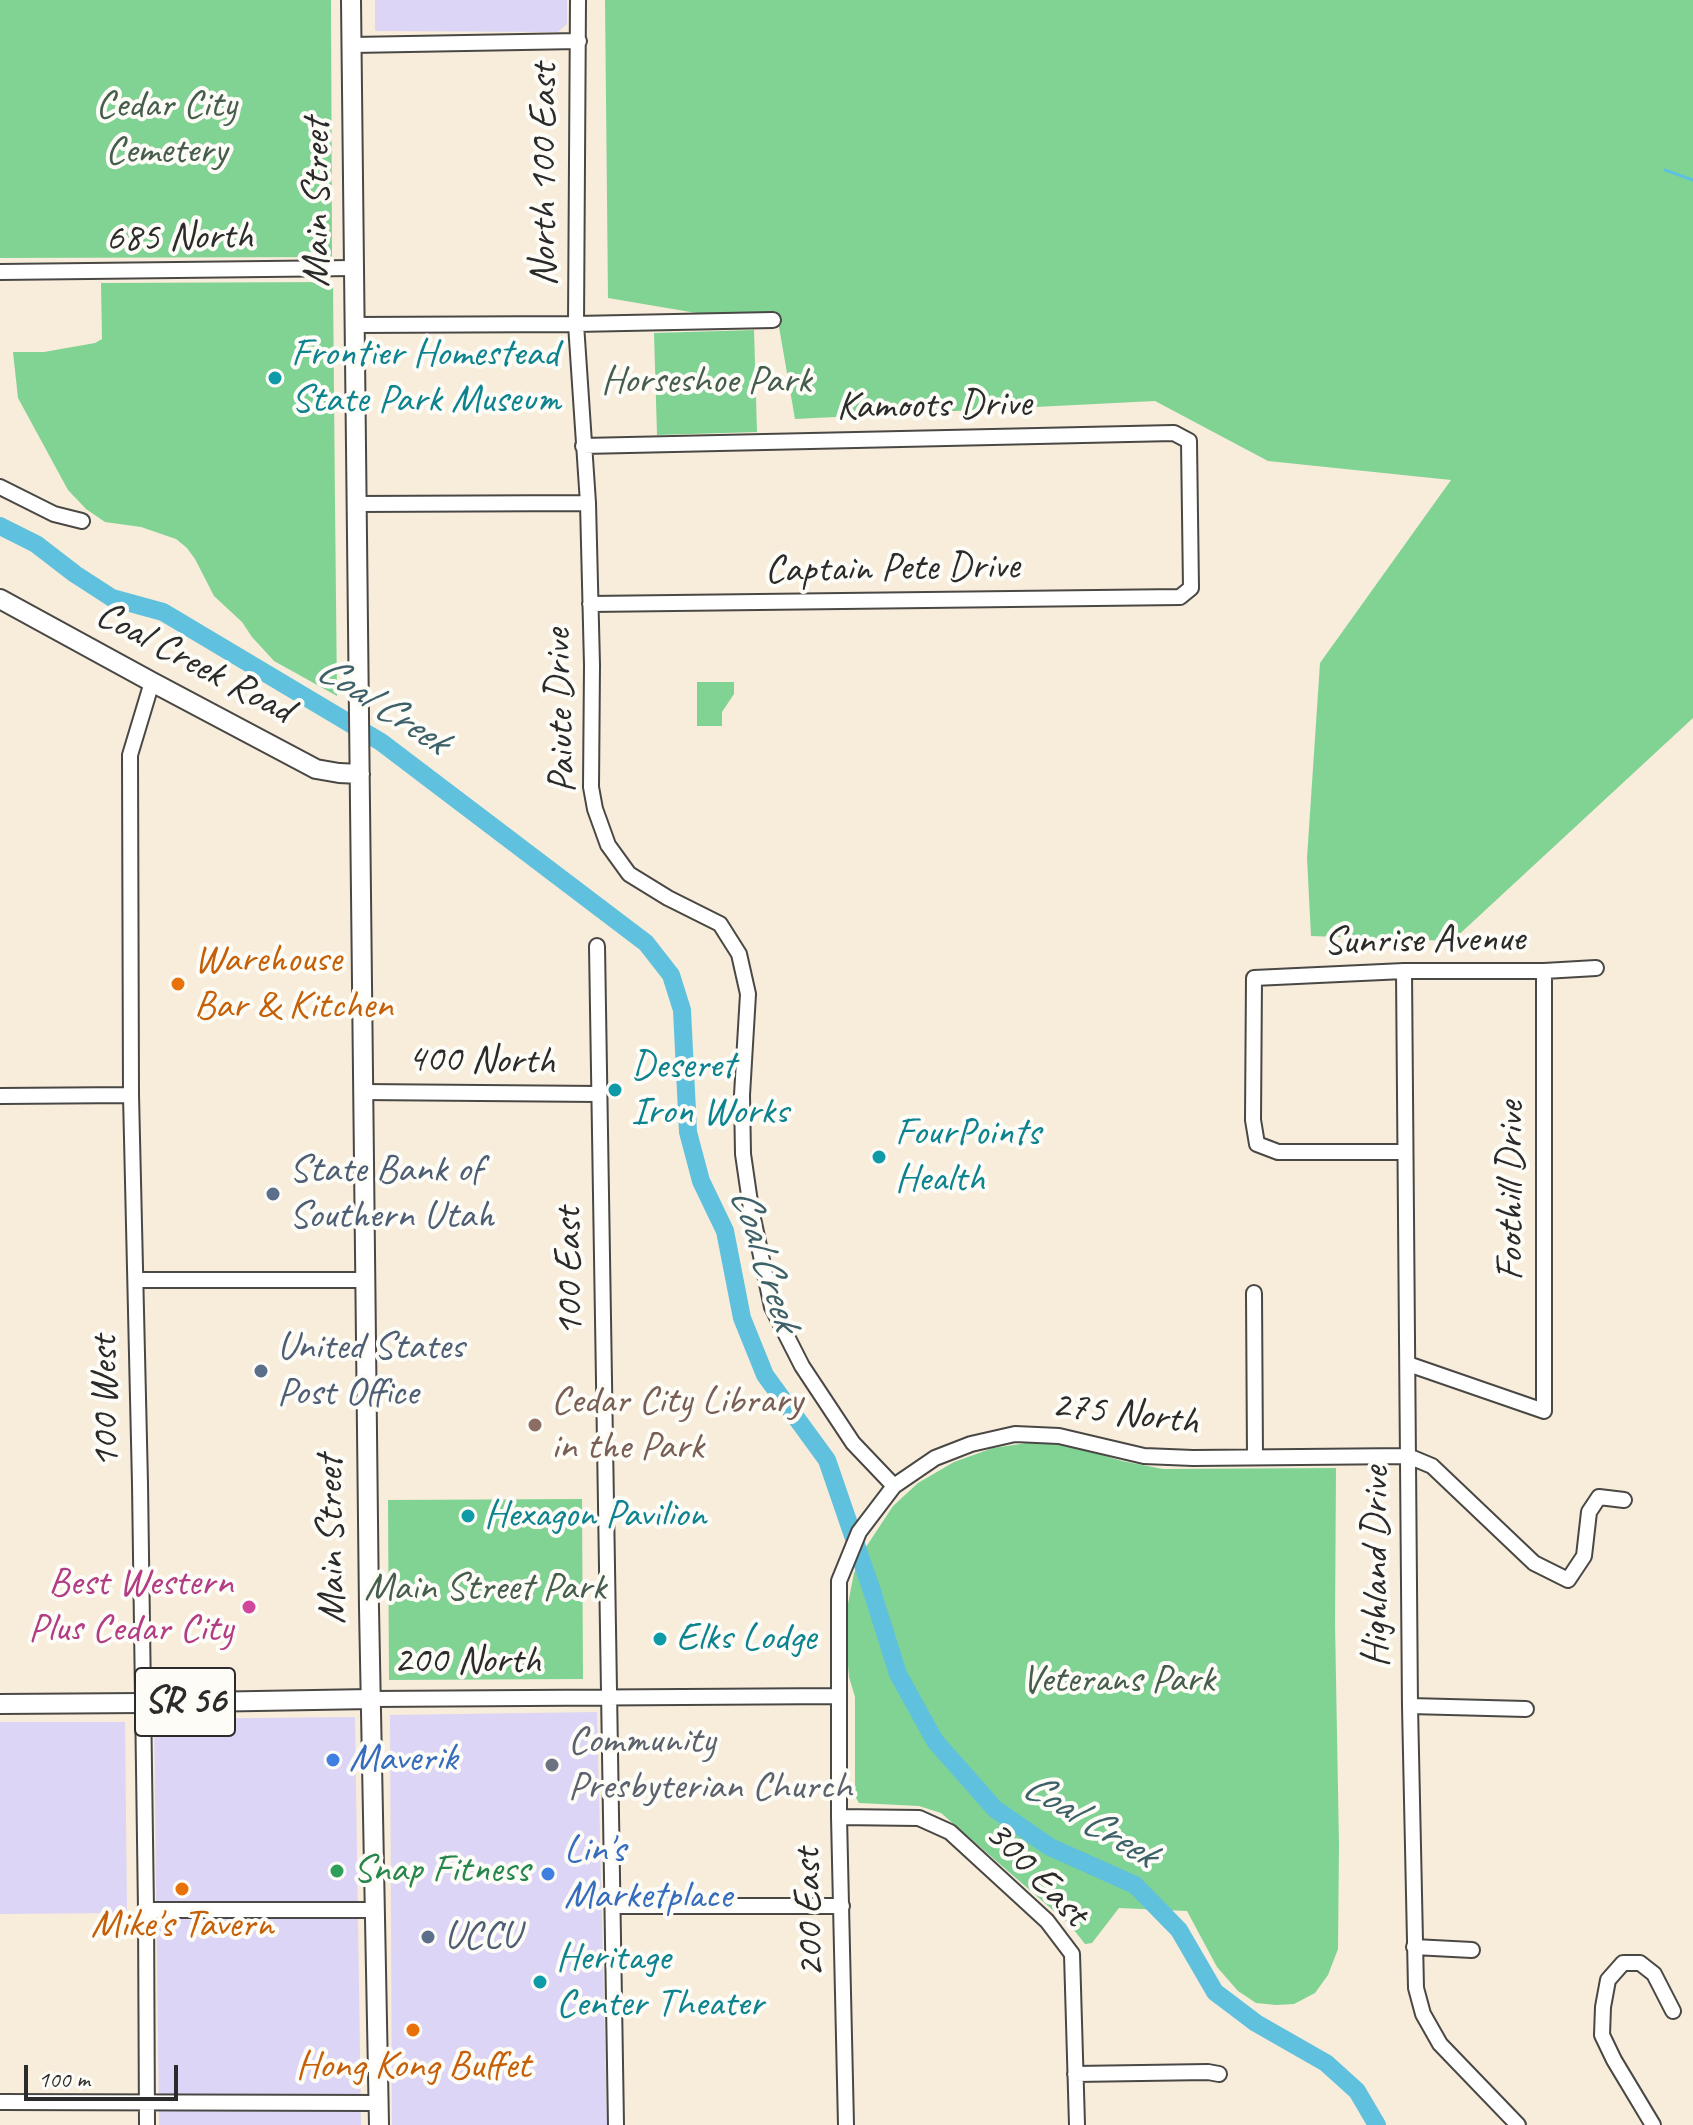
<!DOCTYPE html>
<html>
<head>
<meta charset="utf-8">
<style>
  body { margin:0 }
  #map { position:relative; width:1693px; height:2125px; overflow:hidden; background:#f8ecda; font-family:Caveat,sans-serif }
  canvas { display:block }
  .scale { position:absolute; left:24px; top:2065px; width:154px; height:36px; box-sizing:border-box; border:4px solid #2b2b2b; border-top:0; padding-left:10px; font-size:24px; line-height:28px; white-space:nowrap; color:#2b2b2b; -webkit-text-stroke:6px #fdfcf7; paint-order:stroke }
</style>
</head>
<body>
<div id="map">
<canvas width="1693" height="2125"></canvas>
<div class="scale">100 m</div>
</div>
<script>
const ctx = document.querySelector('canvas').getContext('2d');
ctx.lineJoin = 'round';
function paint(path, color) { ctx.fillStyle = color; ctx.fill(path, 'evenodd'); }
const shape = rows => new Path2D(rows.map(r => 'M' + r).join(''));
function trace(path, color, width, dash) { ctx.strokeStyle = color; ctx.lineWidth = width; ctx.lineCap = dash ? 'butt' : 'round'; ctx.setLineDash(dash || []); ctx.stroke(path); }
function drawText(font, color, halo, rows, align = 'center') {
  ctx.font = font + ' Caveat,sans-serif'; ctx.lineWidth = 8; ctx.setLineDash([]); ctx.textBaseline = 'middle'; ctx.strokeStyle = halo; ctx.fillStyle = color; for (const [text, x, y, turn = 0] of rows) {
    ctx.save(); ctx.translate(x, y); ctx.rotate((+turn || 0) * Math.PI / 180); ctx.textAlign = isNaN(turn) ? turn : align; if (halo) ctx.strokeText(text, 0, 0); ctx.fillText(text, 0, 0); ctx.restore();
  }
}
paint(shape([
  [375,0,567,0,567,24,558,32,375,31],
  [597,1712,607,2125,392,2125,390,1715],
  [355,1717,361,2125,159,2125,154,1719],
  [0,1722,125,1722,127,1913,0,1914]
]), '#dcd5f6');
paint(shape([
  [0,0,331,0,332,257,0,258],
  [605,0,1693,0,1693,718,1452,941,1311,936,1307,858,1320,663,1451,480,1268,461,1155,401,795,419,779,327,608,298],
  [333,282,335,504,337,696,274,661,252,637,242,622,214,596,195,559,187,548,176,539,141,527,105,522,86,509,68,490,18,398,13,352,44,352,95,343,102,339,101,283],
  [754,330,757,432,657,435,654,333],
  [697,682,734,682,734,694,722,712,722,726,697,726],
  [1034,1442,1072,1446,1122,1461,1163,1469,1336,1468,1335,1623,1339,1845,1338,1949,1328,1975,1315,1993,1294,2004,1276,2005,1256,2003,1238,1991,1217,1967,1187,1911,1119,1908,1092,1943,1085,1944,1070,1925,941,1813,919,1806,859,1803,855,1796,855,1697,849,1677,847,1654,847,1609,854,1573,866,1547,893,1506,918,1483,954,1462,993,1448],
  [582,1499,583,1679,389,1680,388,1500]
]), '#81d394');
trace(shape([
  [1665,170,1693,180]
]), '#5fc1dd', 3);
trace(shape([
  [0,526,36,544,75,574,112,598,163,612,381,742,646,943,671,975,682,1010,688,1132,701,1181,725,1231,742,1318,765,1375,827,1460,871,1588,898,1674,935,1741,995,1809,1050,1847,1135,1885,1179,1930,1215,1992,1256,2023,1326,2063,1357,2091,1377,2125]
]), '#5fc1dd', 18);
const minor = shape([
  [578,0,576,324,588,503,592,665,591,787,595,809,608,845,629,874,668,898,720,924,739,954,748,994,742,1095,743,1154,751,1209,772,1307,802,1366,853,1443,894,1486],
  [352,45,579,41],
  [0,272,354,268],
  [355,325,576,324,773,320],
  [583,446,1174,433,1189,441,1191,588,1180,597,590,604],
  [0,487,54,514,82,521],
  [357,504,588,503],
  [597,946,616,2125],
  [1404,971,1410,1706,1416,1988,1423,2014,1440,2044,1518,2125],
  [363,1092,599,1094],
  [0,1096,131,1095],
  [1405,1152,1278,1152,1257,1144,1253,1120,1254,978,1404,971,1544,971,1596,968],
  [136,1280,365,1280],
  [1254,1293,1255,1457],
  [1408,1364,1544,1411,1544,971],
  [371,1699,839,1696],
  [1410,1706,1526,1709],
  [839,1817,919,1818,950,1832,1047,1921,1072,1954,1077,2125],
  [613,1906,842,1906],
  [146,1910,375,1910],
  [1414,1947,1472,1950],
  [1075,2074,1208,2072,1219,2074],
  [0,2102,379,2103],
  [147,2125,146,1910,140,1484,131,1095,130,755,152,682],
  [846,2125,839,1817,839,1581,859,1532,894,1486,935,1458,971,1444,1015,1434,1059,1436,1144,1456,1193,1458,1408,1456,1432,1466,1534,1563,1568,1580,1584,1556,1589,1512,1599,1497,1624,1500],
  [1653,2125,1614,2060,1602,2035,1603,2007,1608,1980,1623,1963,1640,1963,1654,1974,1673,2011]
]);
const major = shape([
  [351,0,369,1608,379,2125],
  [0,599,152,682,316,769,339,773,360,774],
  [0,1704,143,1703,371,1699]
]);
trace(minor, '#4a4845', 18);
trace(major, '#4a4845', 22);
trace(minor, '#fff', 14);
trace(major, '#fff', 18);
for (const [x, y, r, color] of [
  [275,378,8,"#0f9aa8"],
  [178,984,8,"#e8710a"],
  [615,1090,8,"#0f9aa8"],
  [879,1157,8,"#0f9aa8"],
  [273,1194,8,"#5c6f8a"],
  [261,1371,8,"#5c6f8a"],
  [535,1425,8,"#8d6e63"],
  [468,1516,8,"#0f9aa8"],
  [249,1607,8,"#d1479c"],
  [660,1639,8,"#0f9aa8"],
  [333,1760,8,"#3f7fe0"],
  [552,1765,8,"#6b7280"],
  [337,1871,8,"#2e9e5b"],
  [548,1874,8,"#3f7fe0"],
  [182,1889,8,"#e8710a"],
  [428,1937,8,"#5c6f8a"],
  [540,1982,8,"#0f9aa8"],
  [413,2030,8,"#e8710a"]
]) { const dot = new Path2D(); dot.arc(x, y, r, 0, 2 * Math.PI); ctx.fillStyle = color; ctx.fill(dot); trace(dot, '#fdfcf7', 3); }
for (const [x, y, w] of [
  [185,1702,100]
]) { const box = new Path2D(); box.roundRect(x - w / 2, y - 34, w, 68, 6); ctx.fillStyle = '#fdfcf7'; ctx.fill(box); trace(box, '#2b2b2b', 2); }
drawText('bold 38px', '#2b2b2b', null, [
  ["SR 56",185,1702]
]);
drawText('40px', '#455d4a', '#fdfcf7', [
  ["Cedar City",166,106],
  ["Cemetery",166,152],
  ["Horseshoe Park",706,382],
  ["Main Street Park",485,1589],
  ["Veterans Park",1118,1681]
]);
drawText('40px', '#2b2b2b', '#fdfcf7', [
  ["North 100 East",545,175,-90],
  ["Main Street",318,203,-90],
  ["685 North",179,238,-1],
  ["Kamoots Drive",934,406,-1],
  ["Captain Pete Drive",892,569,-1],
  ["Coal Creek Road",194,663,28],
  ["Paiute Drive",561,711,-92],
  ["Sunrise Avenue",1424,941,-1],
  ["400 North",481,1061,1],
  ["Foothill Drive",1512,1191,-90],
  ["100 East",570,1272,-91],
  ["100 West",106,1402,-91],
  ["275 North",1125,1414,7],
  ["Main Street",332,1540,-91],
  ["Highland Drive",1377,1567,-90],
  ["200 North",467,1662],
  ["300 East",1036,1874,46],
  ["200 East",810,1913,-92]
]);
drawText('40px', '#0d838f', '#fdfcf7', [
  ["Frontier Homestead",291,355],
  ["State Park Museum",291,401],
  ["Deseret",631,1067],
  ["Iron Works",631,1113],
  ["FourPoints",895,1134],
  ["Health",895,1180],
  ["Hexagon Pavilion",484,1516],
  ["Elks Lodge",676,1639],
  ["Heritage",556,1959],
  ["Center Theater",556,2005]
], 'left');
drawText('40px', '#c56008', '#fdfcf7', [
  ["Warehouse",194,961,"left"],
  ["Bar & Kitchen",194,1007,"left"],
  ["Mike's Tavern",182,1926],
  ["Hong Kong Buffet",413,2067]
]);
drawText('40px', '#4e5e75', '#fdfcf7', [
  ["State Bank of",289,1171],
  ["Southern Utah",289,1217],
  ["United States",277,1348],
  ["Post Office",277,1394],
  ["UCCU",444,1937]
], 'left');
drawText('40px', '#785e54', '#fdfcf7', [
  ["Cedar City Library",551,1402],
  ["in the Park",551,1448]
], 'left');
drawText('40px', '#b23c85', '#fdfcf7', [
  ["Best Western",233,1584],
  ["Plus Cedar City",233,1630]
], 'right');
drawText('40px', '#5b616d', '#fdfcf7', [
  ["Community",568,1742],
  ["Presbyterian Church",568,1788]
], 'left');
drawText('40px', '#366cbe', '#fdfcf7', [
  ["Maverik",349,1760],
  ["Lin's",564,1851],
  ["Marketplace",564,1897]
], 'left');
drawText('40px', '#27864d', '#fdfcf7', [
  ["Snap Fitness",353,1871]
], 'left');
drawText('italic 42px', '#3d6069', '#fdfcf7', [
  ["Coal Creek",382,706,33],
  ["Coal Creek",764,1259,72],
  ["Coal Creek",1089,1821,31]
]);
</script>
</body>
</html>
